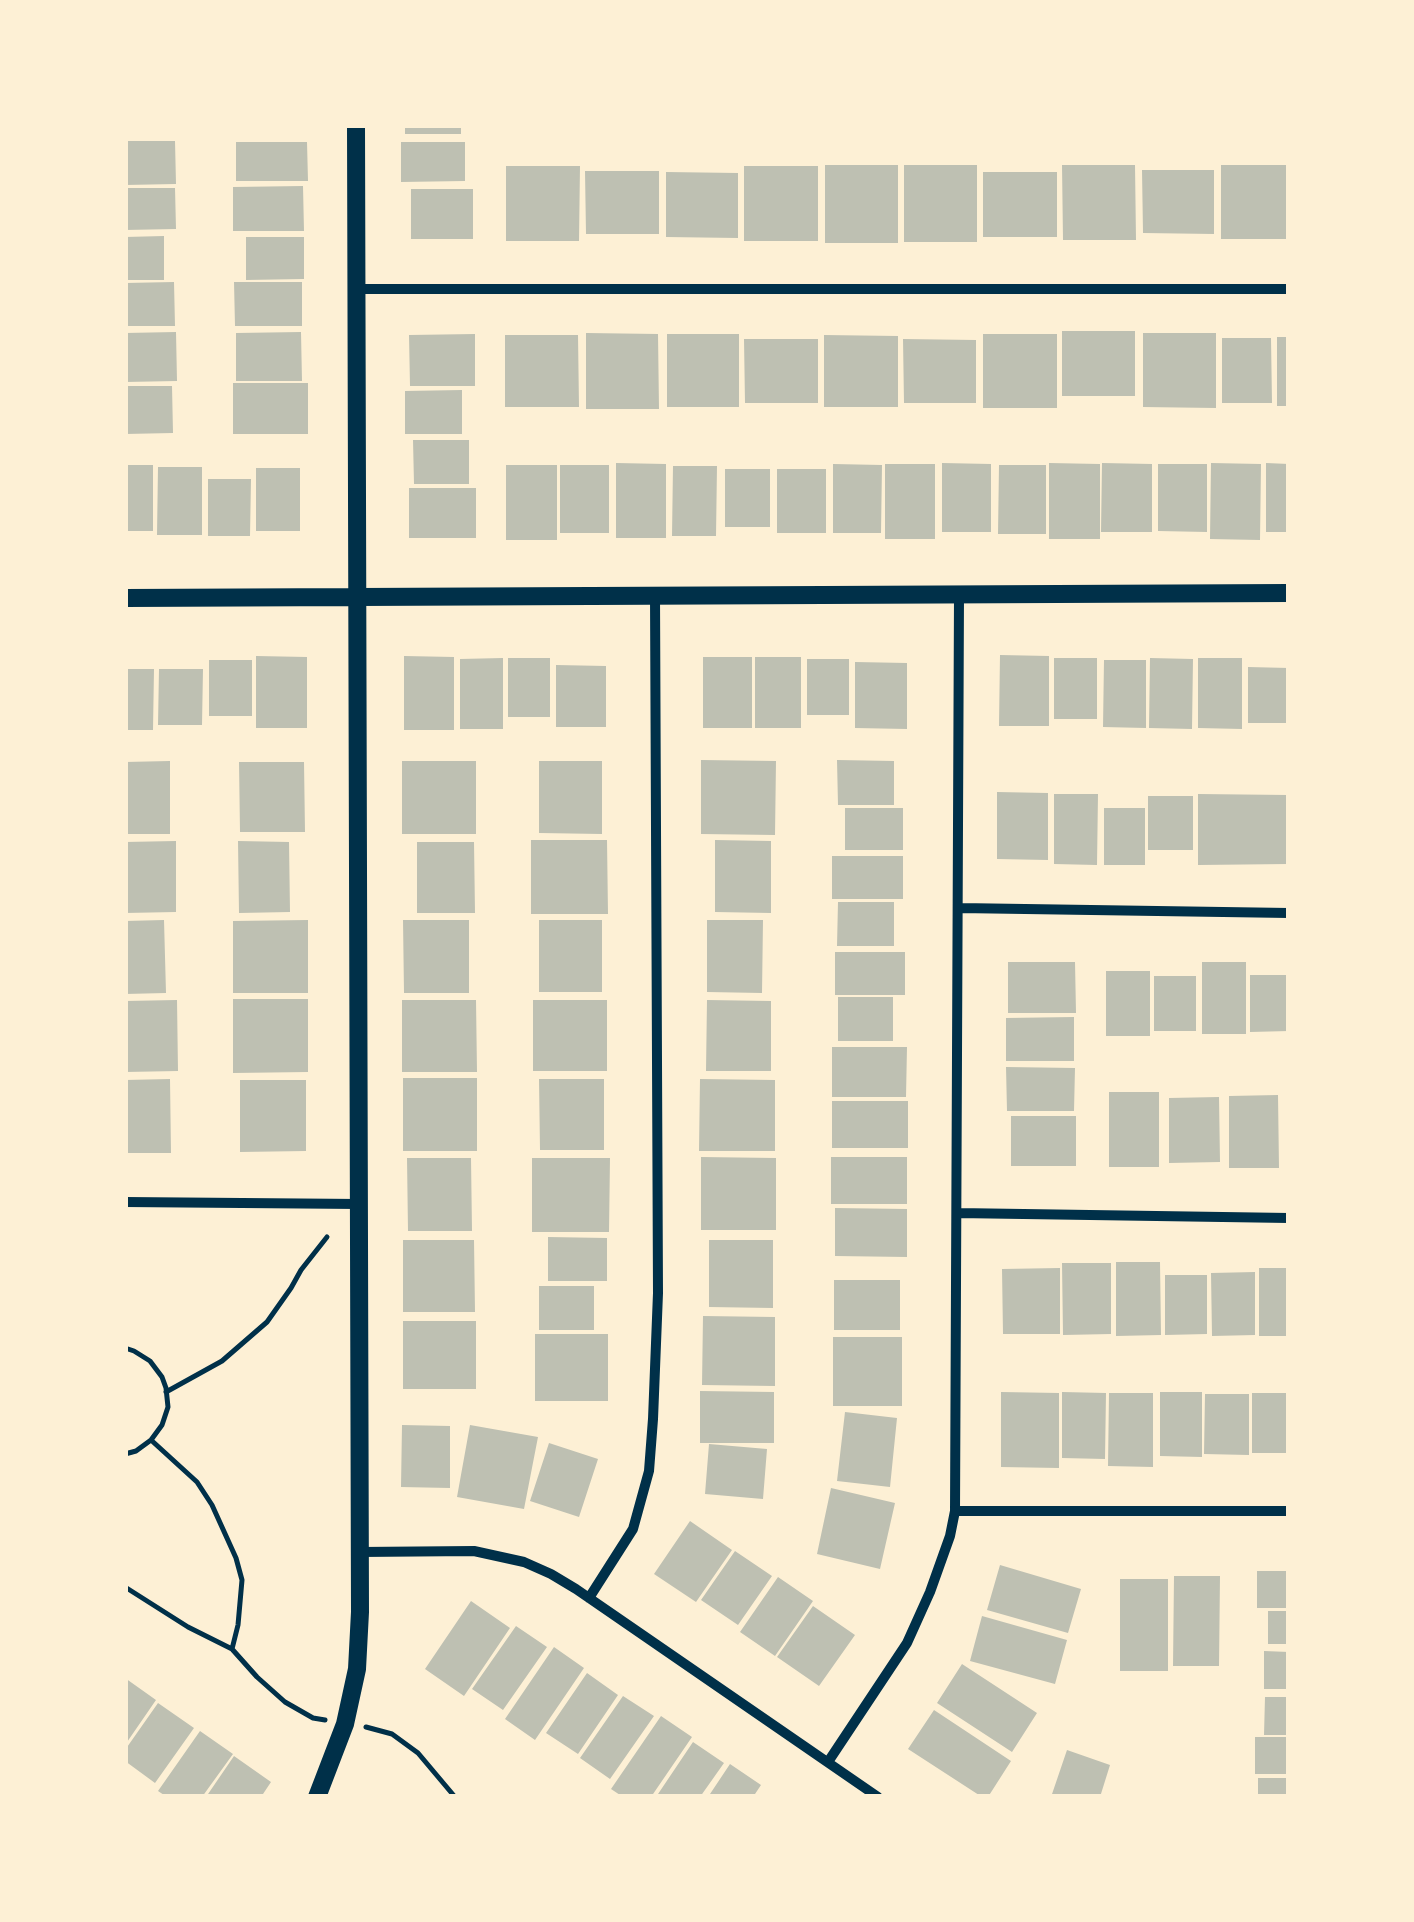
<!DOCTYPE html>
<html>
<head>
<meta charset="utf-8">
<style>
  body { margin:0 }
  #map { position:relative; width:1414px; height:1922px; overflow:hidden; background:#fdf0d5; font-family:"Sofia Sans Condensed",sans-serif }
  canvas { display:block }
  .frame { position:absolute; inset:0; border:128px solid #fdf0d5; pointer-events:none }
</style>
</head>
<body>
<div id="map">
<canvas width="1414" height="1922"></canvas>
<div class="frame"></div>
</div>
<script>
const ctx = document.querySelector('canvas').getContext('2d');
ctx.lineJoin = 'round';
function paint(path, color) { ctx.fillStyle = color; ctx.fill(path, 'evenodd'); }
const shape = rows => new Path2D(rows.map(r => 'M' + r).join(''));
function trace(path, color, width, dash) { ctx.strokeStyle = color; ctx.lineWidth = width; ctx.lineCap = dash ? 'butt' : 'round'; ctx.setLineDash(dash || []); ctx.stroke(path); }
paint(shape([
  [405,125,461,125,461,134,405,134],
  [125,141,175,141,176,184,125,185],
  [236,142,307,142,308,181,236,181],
  [401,142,465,142,465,181,401,182],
  [825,165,898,165,898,243,825,243],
  [904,165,977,165,977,242,904,242],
  [1062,165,1135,165,1136,240,1063,240],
  [1221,165,1289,165,1289,239,1221,239],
  [506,166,580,166,579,241,506,241],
  [744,166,818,166,818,241,744,241],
  [1142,170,1214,170,1214,234,1143,233],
  [585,171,659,171,659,234,586,234],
  [666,172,738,173,738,238,666,237],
  [983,172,1057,172,1057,237,983,237],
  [303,186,304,231,233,231,233,187],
  [125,188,175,188,176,229,125,230],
  [411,189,473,189,473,239,411,239],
  [164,236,164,280,125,280,125,237],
  [246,237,304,237,304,279,246,280],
  [174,282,175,326,125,326,125,283],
  [234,282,302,282,302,326,235,326],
  [1062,331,1135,331,1135,396,1062,396],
  [176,332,177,381,125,382,125,333],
  [301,332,302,381,236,381,236,333],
  [586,333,658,334,659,409,586,409],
  [1143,333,1216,333,1216,408,1143,407],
  [475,334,475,386,410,386,409,335],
  [667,334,739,334,739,407,667,407],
  [983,334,1057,334,1057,408,983,408],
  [505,335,578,335,579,407,505,407],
  [824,335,898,336,898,407,824,407],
  [1277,337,1289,337,1289,406,1277,406],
  [1222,338,1271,338,1272,403,1222,403],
  [744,339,818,339,818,403,745,403],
  [903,339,976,340,976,403,904,403],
  [233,383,308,383,308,434,233,434],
  [125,386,172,386,173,433,125,434],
  [462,390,462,434,405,434,405,391],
  [413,440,469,440,469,484,414,484],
  [616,463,666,464,666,538,616,538],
  [942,463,991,464,991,532,942,532],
  [1049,463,1100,464,1100,539,1049,539],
  [1102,463,1152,464,1152,532,1101,532],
  [1211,463,1261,464,1260,540,1210,539],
  [1266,463,1289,464,1289,532,1266,532],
  [833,464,882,465,881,533,833,533],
  [885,464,935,464,935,539,885,539],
  [1158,464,1207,464,1207,532,1158,531],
  [125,465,153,465,153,531,125,531],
  [506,465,557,465,557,540,506,540],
  [560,465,609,465,609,533,560,533],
  [999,465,1046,465,1046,534,998,534],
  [673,466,717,466,716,536,672,536],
  [158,467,202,467,202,535,157,535],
  [256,468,300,468,300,531,256,531],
  [725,469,770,469,770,527,725,527],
  [777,469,826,469,826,533,777,533],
  [208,479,251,479,250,536,208,536],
  [409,488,476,488,476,538,409,538],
  [1000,655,1049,656,1049,726,999,726],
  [256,656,307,657,307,728,256,728],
  [404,656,454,657,454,730,404,730],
  [703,657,752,657,752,728,703,728],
  [755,657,801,657,801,728,755,728],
  [503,658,503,729,460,729,460,659],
  [508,658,550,658,550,717,508,717],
  [1054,658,1097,658,1097,719,1054,719],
  [1150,658,1193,659,1192,729,1149,728],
  [1198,658,1242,658,1242,729,1198,728],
  [807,659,849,659,849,715,807,715],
  [209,660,252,660,252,716,209,716],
  [1104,660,1146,660,1146,728,1103,727],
  [855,662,907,663,907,729,855,728],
  [556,665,606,666,606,727,556,727],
  [1248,667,1289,668,1289,723,1248,723],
  [125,669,154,669,153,730,125,730],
  [159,669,203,669,202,725,158,725],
  [701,760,776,761,775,835,701,834],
  [837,760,894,761,894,805,838,805],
  [170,761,170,834,125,834,125,762],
  [402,761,476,761,476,834,402,834],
  [539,761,602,761,602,834,539,833],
  [239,762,304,762,305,832,240,832],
  [997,792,1048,793,1048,860,997,859],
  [1054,794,1098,794,1097,865,1054,864],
  [1198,794,1288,795,1288,864,1198,865],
  [1148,796,1193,796,1193,850,1148,850],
  [845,808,903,808,903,850,845,850],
  [1104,808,1145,808,1145,865,1104,865],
  [531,840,607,840,608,914,531,914],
  [715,840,771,841,771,913,715,912],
  [176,841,176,912,125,913,125,842],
  [238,841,289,842,290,912,239,913],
  [417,842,474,842,475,913,417,913],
  [832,856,903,856,903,899,832,899],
  [838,902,894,902,894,946,837,946],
  [164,920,166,993,125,994,125,921],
  [308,920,308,993,233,993,233,921],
  [403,920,469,920,469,993,404,993],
  [539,920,602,920,602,992,539,992],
  [707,920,763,920,762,993,707,992],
  [835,952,905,952,905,995,835,995],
  [1008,962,1075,962,1076,1013,1008,1013],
  [1202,962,1246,962,1246,1034,1202,1034],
  [1106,971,1150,971,1150,1036,1106,1036],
  [1250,975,1289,975,1289,1031,1250,1032],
  [1154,976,1196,976,1196,1031,1154,1031],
  [838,997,893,997,893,1041,838,1041],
  [233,999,308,999,308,1072,233,1073],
  [177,1000,178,1071,125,1072,125,1001],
  [402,1000,476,1000,477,1072,402,1072],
  [533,1000,607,1000,607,1071,533,1071],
  [707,1000,771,1001,771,1071,706,1071],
  [1074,1017,1074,1061,1006,1061,1006,1018],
  [832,1047,907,1047,906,1097,832,1097],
  [1006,1067,1075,1068,1074,1111,1007,1111],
  [403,1078,477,1078,477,1151,403,1151],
  [170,1079,171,1153,125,1153,125,1080],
  [539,1079,604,1079,604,1150,540,1150],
  [700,1079,775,1080,775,1151,699,1151],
  [240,1080,306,1080,306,1151,240,1152],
  [1109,1092,1159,1092,1159,1167,1109,1167],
  [1278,1095,1279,1168,1229,1168,1229,1096],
  [1219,1097,1220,1162,1169,1163,1169,1098],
  [832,1101,908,1101,908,1148,832,1148],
  [1011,1116,1076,1116,1076,1166,1011,1166],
  [701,1157,776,1158,776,1230,701,1230],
  [831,1157,907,1157,907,1204,831,1204],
  [407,1158,471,1158,472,1231,408,1231],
  [532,1158,610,1158,609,1232,532,1232],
  [835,1208,907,1209,907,1257,835,1256],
  [548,1237,607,1238,607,1281,548,1281],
  [403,1240,474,1240,475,1312,403,1312],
  [709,1240,773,1240,773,1308,709,1307],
  [1116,1262,1160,1262,1161,1335,1116,1336],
  [1062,1263,1111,1263,1111,1334,1063,1335],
  [1060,1268,1060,1334,1003,1334,1002,1269],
  [1259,1268,1289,1268,1289,1336,1259,1336],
  [1255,1272,1255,1335,1212,1336,1211,1273],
  [1165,1275,1207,1275,1207,1334,1165,1335],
  [834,1280,900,1280,900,1330,834,1330],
  [539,1286,594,1286,594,1330,539,1330],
  [703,1316,775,1317,775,1386,702,1385],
  [403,1321,476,1321,476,1389,403,1389],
  [535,1334,608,1334,608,1401,535,1401],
  [833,1337,902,1337,902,1406,833,1406],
  [700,1391,774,1392,774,1443,700,1443],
  [1001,1392,1059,1393,1059,1468,1001,1467],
  [1062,1392,1106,1393,1105,1459,1062,1458],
  [1160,1392,1202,1392,1202,1457,1160,1456],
  [1109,1393,1153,1393,1153,1467,1108,1466],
  [1252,1393,1289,1393,1289,1453,1252,1453],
  [1205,1394,1249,1394,1249,1455,1204,1454],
  [845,1412,897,1418,890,1487,837,1481],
  [402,1425,450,1426,450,1488,401,1487],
  [470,1425,538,1437,524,1509,457,1497],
  [549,1443,598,1459,579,1517,530,1501],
  [709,1444,767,1449,763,1499,705,1494],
  [831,1488,895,1503,880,1569,817,1554],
  [690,1521,732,1550,696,1602,654,1574],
  [735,1551,772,1576,738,1625,701,1600],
  [1000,1565,1081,1589,1068,1633,987,1610],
  [1257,1571,1289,1571,1289,1608,1257,1608],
  [1174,1576,1220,1576,1219,1666,1173,1666],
  [778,1577,813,1601,775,1656,740,1632],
  [1120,1579,1168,1579,1168,1671,1120,1671],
  [471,1601,510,1628,464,1696,425,1669],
  [813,1606,855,1635,819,1686,777,1657],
  [1268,1611,1289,1611,1289,1644,1268,1644],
  [982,1616,1067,1640,1055,1684,970,1661],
  [516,1626,547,1647,503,1710,472,1689],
  [554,1647,584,1668,535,1740,505,1719],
  [1264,1651,1289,1652,1289,1689,1264,1689],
  [962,1664,1037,1713,1012,1752,937,1703],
  [587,1673,618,1695,578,1754,546,1733],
  [125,1678,156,1700,125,1745],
  [623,1696,654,1716,610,1779,580,1758],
  [1265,1697,1289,1697,1289,1735,1264,1735],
  [158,1703,194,1728,155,1783,125,1761,125,1750],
  [934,1710,1011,1761,988,1797,982,1797,908,1749],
  [661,1716,692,1737,651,1797,623,1797,611,1789],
  [200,1731,233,1754,202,1797,167,1797,158,1791],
  [1255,1737,1289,1737,1289,1774,1255,1774],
  [693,1742,724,1763,700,1797,656,1797],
  [1067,1750,1110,1765,1100,1797,1051,1797],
  [234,1756,271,1782,261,1797,206,1797],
  [730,1764,761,1785,753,1797,708,1797],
  [1258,1778,1289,1778,1289,1797,1258,1797]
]), '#bec0b2');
trace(shape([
  [125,1348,134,1351,150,1361,162,1377,166,1388,168,1407,162,1425,151,1440,136,1451,125,1454],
  [166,1392,222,1361,267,1322,291,1288,301,1270,327,1237],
  [151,1440,197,1482,212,1505,236,1558,242,1580,238,1625,232,1649],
  [125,1587,188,1627,232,1649,257,1677,285,1702,313,1718,325,1720],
  [366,1727,392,1734,418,1753,455,1797]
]), '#003049', 5);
trace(shape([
  [357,289,1289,289],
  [959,908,1289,913],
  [125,1202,359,1204],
  [957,1213,1289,1218],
  [955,1511,1289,1511],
  [360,1552,474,1551,524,1562,551,1574,576,1589,878,1797],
  [589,1598,633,1529,649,1471,653,1419,658,1293,655,595],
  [828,1762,907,1643,930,1592,950,1536,955,1511,959,596]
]), '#003049', 10);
trace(shape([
  [125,598,1289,593],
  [317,1797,345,1724,357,1669,360,1612,356,125]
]), '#003049', 18);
</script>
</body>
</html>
